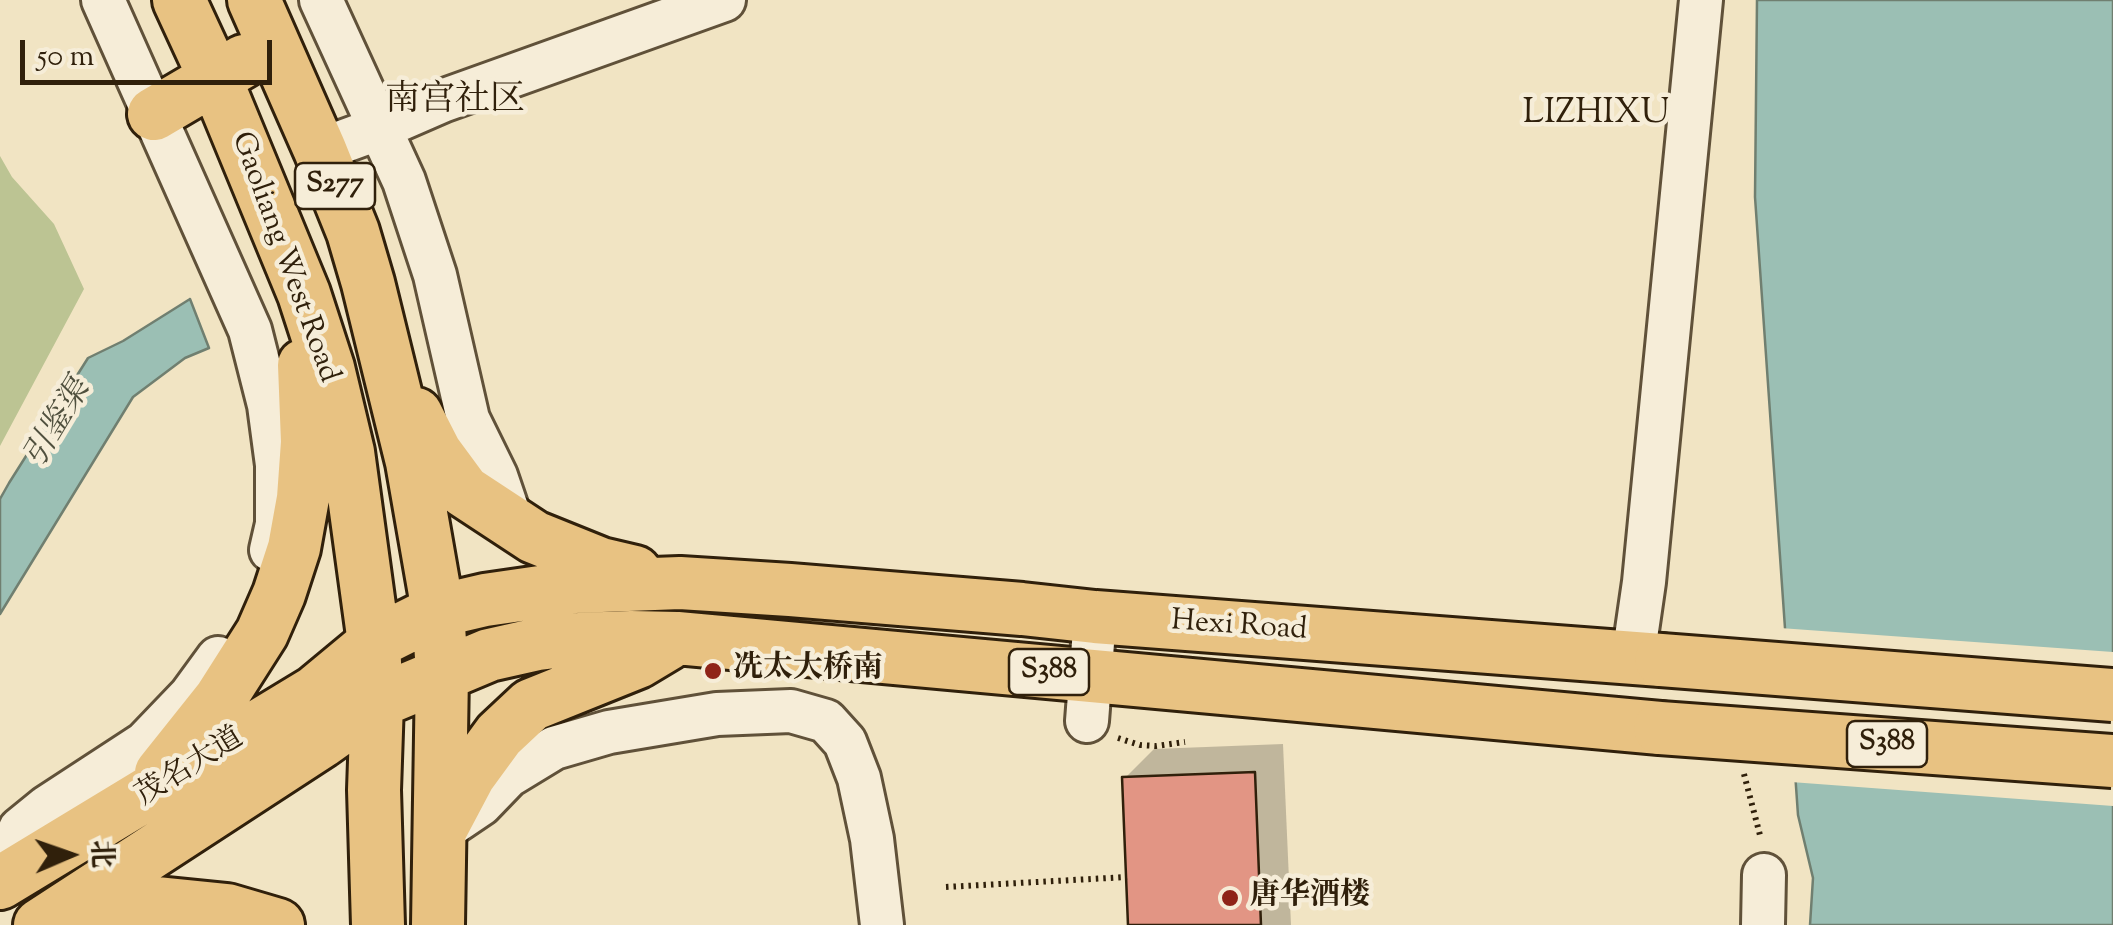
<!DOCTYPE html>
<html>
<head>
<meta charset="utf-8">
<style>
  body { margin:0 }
  #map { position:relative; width:2113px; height:925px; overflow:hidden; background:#f1e4c3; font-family:"Sorts Mill Goudy","Noto Serif SC",serif }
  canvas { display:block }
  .north { position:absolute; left:20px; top:805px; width:100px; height:100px; -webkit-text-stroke:8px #f6edd8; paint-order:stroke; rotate:88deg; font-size:28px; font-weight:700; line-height:40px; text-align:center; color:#30200b }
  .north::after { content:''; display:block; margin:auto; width:35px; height:45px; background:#30200b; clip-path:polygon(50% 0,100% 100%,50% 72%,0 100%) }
  .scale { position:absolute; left:20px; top:40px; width:252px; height:45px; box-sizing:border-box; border:5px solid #30200b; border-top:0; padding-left:12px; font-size:30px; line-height:35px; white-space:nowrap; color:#30200b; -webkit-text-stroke:8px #f6edd8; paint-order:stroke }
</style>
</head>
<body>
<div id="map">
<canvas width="2113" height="925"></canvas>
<div class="north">北</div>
<div class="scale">50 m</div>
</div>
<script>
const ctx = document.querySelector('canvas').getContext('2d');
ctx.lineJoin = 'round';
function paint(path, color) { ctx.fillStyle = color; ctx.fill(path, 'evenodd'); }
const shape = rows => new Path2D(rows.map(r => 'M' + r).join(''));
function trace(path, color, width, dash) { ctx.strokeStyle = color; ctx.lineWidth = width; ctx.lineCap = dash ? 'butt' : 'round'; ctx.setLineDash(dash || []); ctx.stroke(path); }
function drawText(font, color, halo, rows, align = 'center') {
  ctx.font = font + ' "Sorts Mill Goudy","Noto Serif SC",serif'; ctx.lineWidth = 9; ctx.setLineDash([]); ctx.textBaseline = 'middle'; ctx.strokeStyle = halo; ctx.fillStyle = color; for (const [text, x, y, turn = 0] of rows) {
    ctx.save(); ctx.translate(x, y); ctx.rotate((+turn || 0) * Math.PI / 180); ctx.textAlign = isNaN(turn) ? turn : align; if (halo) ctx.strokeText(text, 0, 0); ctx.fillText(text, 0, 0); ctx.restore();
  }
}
paint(shape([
  [0,156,12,177,54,224,84,289,0,446]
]), '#bcc493');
const water = shape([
  [1757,0,2113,0,2113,925,1810,925,1813,878,1798,815,1755,197,1757,0],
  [190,299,209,348,185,358,133,397,0,614,0,499,9,483,88,358,123,341,190,299]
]);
paint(water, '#9bbfb4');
trace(water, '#707f70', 2.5);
paint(shape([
  [1780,628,2113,652,2113,806,1791,782]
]), '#f1e4c3');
paint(shape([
  [1283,744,1291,925,1131,925,1125,778,1154,749]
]), '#0003');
const building = shape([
  [1255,772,1261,925,1128,925,1122,777,1255,772]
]);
paint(building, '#e29584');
trace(building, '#30200b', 2.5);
const minor = shape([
  [103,0,250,330,269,405,277,465,277,524,271,550],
  [321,0,404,181,435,275,468,419,496,476,512,523],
  [320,150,380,128,442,101,724,0],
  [1633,658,1644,582,1701,0],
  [1087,721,1095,617],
  [441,831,481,804,508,776,554,748,609,732,717,714,791,711,826,721,845,742,859,778,872,839,882,925],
  [0,883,20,829,47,807,145,743,191,695,218,658],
  [1763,925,1764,875]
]);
const major = shape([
  [179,0,215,78,304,294,328,368,348,452,374,643,377,702,374,790,378,925],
  [254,0,320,150,353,232,368,283,412,462,438,611,442,673,438,925],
  [154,114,244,61],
  [416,414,436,453,464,491,534,537,601,564,635,572],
  [161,773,220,699,262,633,279,594,294,548,303,498,307,442,304,365],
  [442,827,469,776,499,735,531,705,638,662,668,644],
  [0,883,315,692,374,643,438,611,485,600,575,587,680,583,790,590,1022,609,1095,617,1661,660],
  [73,912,148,902,227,910,278,925],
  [40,925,321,742,377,702,489,655,538,644,579,639,631,637,677,638,1660,728]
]);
trace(minor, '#605139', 48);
trace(major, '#30200b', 58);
trace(shape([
  [1118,738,1140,745,1156,746,1185,742],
  [1744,774,1761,839],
  [946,887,1127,877]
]), '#30200b', 6, [2.5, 5]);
trace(minor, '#f6edd8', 42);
trace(major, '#e8c282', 52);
const majorBridge = shape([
  [1661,660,2113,695],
  [1660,728,2113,761]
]);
trace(majorBridge, '#30200b', 58, []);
trace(majorBridge, '#e8c282', 52);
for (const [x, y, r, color] of [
  [713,671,10,"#8f2418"],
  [1230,898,10,"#8f2418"]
]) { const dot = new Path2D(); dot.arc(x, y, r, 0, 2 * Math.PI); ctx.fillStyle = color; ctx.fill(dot); trace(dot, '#f6edd8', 4); }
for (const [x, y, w] of [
  [335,186,80],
  [1049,672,80],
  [1887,744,80]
]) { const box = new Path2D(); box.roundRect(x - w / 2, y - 23, w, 46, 8); ctx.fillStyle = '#f6edd8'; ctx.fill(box); trace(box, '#30200b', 2.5); }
drawText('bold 28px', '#30200b', null, [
  ["S277",335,186],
  ["S388",1049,672],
  ["S388",1887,744]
]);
drawText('30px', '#30200b', '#f6edd8', [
  ["Gaoliang West Road",283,258,70],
  ["Hexi Road",1239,628,4],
  ["茂名大道",191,769,-32]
]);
drawText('bold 30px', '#30200b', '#f6edd8', [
  ["冼太大桥南",733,671],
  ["唐华酒楼",1250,898]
], 'left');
drawText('italic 32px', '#50503e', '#f6edd8', [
  ["引鉴渠",60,425,-59]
]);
drawText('35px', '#30200b', '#f6edd8', [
  ["南宫社区",455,103],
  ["LIZHIXU",1596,116]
]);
</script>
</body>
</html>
